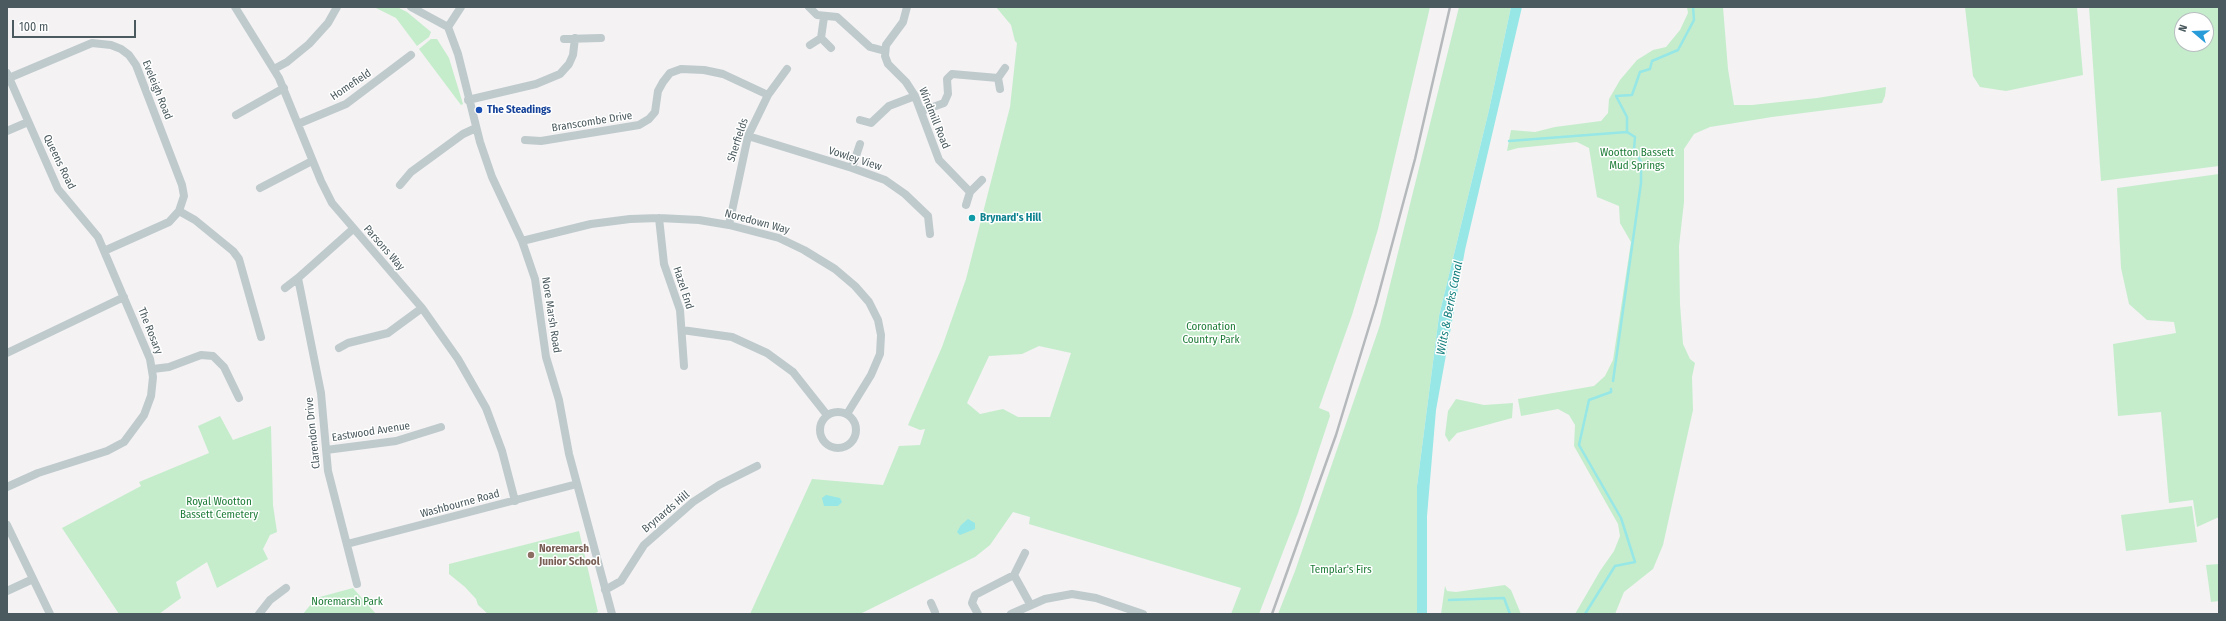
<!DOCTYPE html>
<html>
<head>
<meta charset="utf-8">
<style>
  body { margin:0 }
  #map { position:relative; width:2226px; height:621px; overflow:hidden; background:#f4f2f3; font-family:"Fira Sans Condensed",sans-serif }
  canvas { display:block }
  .frame { position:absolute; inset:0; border:8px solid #4b5a5f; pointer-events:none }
  .north { position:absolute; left:2174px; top:12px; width:40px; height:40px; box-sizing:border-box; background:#fff; border:1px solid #b7bdbf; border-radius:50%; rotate:289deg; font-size:11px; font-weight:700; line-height:16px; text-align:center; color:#4b5a5f }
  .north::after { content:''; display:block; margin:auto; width:14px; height:18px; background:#289cd9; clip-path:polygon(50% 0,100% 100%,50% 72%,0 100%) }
  .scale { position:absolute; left:12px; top:20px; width:124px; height:18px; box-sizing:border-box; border:2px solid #4b5a5f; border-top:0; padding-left:5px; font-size:12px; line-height:14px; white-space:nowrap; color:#4b5a5f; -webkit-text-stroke:3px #fff; paint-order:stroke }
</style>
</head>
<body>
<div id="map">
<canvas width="2226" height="621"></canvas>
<div class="frame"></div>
<div class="north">N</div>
<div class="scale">100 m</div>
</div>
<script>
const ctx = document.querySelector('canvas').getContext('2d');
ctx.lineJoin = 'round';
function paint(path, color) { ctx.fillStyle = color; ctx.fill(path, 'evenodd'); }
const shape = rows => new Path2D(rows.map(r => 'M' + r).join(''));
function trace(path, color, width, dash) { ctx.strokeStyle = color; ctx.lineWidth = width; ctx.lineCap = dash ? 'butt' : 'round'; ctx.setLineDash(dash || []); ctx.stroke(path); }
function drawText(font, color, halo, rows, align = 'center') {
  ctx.font = font + ' "Fira Sans Condensed",sans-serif'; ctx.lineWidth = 3; ctx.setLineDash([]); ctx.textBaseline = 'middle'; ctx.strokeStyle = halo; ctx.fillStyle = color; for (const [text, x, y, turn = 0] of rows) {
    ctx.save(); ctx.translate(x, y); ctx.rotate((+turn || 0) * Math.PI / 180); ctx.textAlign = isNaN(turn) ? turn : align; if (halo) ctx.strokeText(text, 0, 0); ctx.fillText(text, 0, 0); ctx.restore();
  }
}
paint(shape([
  [374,7,397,7,407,12,431,32,429,37,417,46,396,18],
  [996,7,1430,7,1378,229,1352,315,1319,408,1329,412,1330,416,1298,513,1259,614,1231,614,1241,588,1029,524,1030,517,1013,512,990,545,975,557,860,614,750,614,812,479,883,485,899,446,920,445,925,429,920,430,908,425,942,347,966,279,1010,107,1017,43,1015,41,1011,25],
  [1039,346,1071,353,1050,417,1018,417,1003,409,980,414,967,403,989,356,1022,354],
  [1459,7,1511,7,1489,110,1439,316,1417,486,1417,614,1278,614,1295,571,1380,325],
  [1687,7,1723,7,1728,69,1734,105,1752,105,1817,98,1886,87,1885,96,1882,103,1772,117,1710,127,1694,134,1684,149,1684,202,1679,246,1680,304,1683,344,1690,359,1695,363,1692,377,1693,410,1663,545,1653,569,1624,592,1615,614,1575,614,1600,571,1614,551,1620,536,1618,524,1574,446,1575,425,1569,415,1558,409,1521,416,1518,399,1594,386,1605,376,1613,360,1631,242,1620,223,1619,206,1597,197,1589,148,1577,142,1518,148,1507,151,1511,130,1535,132,1555,127,1601,121,1608,113,1609,99,1620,80,1637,60,1653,50,1666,47,1680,30,1688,13],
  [1965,7,2077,7,2083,75,2006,91,1980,87,1973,76],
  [2089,7,2219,7,2219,166,2101,181],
  [2182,20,2206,20,2206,44,2182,44],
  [431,39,437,39,449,58,463,104,461,105,419,49],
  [2219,174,2219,517,2197,527,2193,500,2169,503,2161,412,2118,416,2113,344,2176,333,2174,322,2147,320,2129,304,2121,268,2117,188],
  [1456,399,1484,405,1513,403,1512,418,1457,433,1449,442,1445,435,1448,411],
  [220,416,233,440,271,426,273,505,277,532,270,535,263,549,268,559,217,588,207,562,176,582,181,598,159,614,119,614,62,528,141,486,139,482,209,453,198,426],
  [2192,506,2197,542,2126,551,2121,515],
  [579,531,598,612,593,614,488,614,478,605,476,599,465,587,449,574,449,564],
  [2219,564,2219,601,2211,602,2206,565],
  [1505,585,1511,590,1521,614,1441,614,1445,586,1447,591,1456,592],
  [353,588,376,614,303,614,316,598]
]), '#c5edcc');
paint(shape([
  [1511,7,1522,7,1465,250,1436,410,1427,516,1427,614,1417,614,1417,486,1439,316,1489,110],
  [826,495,840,498,842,502,838,506,824,506,822,498],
  [968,519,975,523,975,529,960,535,957,532,961,525]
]), '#96e7e6');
trace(shape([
  [1509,141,1627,132],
  [1613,381,1641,183,1641,162,1634,149,1635,137,1627,132,1627,117,1616,96,1632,95,1640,72,1650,69,1652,61,1678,50,1694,20,1693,7],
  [1449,600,1504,598,1510,614],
  [1585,614,1615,566,1635,562,1621,518,1579,445,1589,400,1611,392,1611,389]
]), '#96e7e6', 2.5);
trace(shape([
  [235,7,279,78,321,181,332,203,422,308,458,359,486,408,502,451,515,501],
  [411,7,448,27],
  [809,7,817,15,837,17,870,47,885,51],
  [907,7,903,22,886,45,885,56,888,64,906,82,915,96,939,160,970,192,966,205],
  [448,27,458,54,480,142,492,177,522,241,535,279,546,357,559,400,569,454,612,614],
  [448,27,461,7],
  [821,38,831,48],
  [564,39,601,38],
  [810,45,821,38,824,17],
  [274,69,287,62,309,44,328,23,337,7],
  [7,73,58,189,98,237,150,359,153,377,151,396,144,415,124,442,107,451,38,473,7,487],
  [9,78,92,43,111,45,121,49,129,55,136,65,182,185,184,196,179,211,169,222,104,251],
  [998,78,1005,68],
  [468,100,536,84,560,74,569,64,573,55,575,38],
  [922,111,944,103,948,94,947,79,952,74,998,78,1000,89],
  [236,115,284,88],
  [860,120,871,123,889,106,915,96],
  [298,124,346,104,411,55],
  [7,131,28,122],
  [748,136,852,168,885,180,905,194,928,216,930,234],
  [525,140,541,141,639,125,649,119,655,112,658,91,663,82,670,73,681,69,704,70,723,74,768,95],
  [852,168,860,144],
  [400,185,411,172,463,134,476,128],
  [260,188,312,161],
  [970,192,982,180],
  [179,211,195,220,233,251,239,259,261,337],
  [659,218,664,264,680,310,684,366],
  [729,225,748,136,768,95,787,69],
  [353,229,298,278,321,393,328,471,357,584],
  [522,241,591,224,630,219,659,218,699,220,729,225,779,238,804,250,835,269,855,286,869,302,878,320,881,335,880,354,871,375,847,414],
  [285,288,298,278],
  [682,330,732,337,767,353,793,372,827,415],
  [339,348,348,343,388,333,422,308],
  [7,353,124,297],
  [153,369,169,367,201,355,213,356,224,367,239,398],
  '820 430a18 18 0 1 1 36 0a18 18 0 1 1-36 0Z',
  [326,450,396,441,441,427],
  [7,525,50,614],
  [347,544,577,484],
  [1014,575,1025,553],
  [605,590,621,581,644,545,693,502,719,485,757,466],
  [7,591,33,579],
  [931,603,935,612],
  [259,614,270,600,286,588],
  [978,614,972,603,975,595,1014,575,1030,604],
  [1011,614,1045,599,1072,594,1096,598,1143,614]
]), '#bfcacd', 8);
trace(shape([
  [1272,614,1336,435,1376,304,1415,159,1450,7]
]), '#b5b9bc', 2.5);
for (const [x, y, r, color] of [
  [479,110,4,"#1a4fb4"],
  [972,218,4,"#0f9aa8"],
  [531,555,4,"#8d6e63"]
]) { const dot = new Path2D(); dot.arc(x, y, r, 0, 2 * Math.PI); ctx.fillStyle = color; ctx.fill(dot); trace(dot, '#fff', 1.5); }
drawText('11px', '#4b5a5f', '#fff', [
  ["Homefield",351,85,-34],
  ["Eveleigh Road",157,90,68],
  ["Windmill Road",934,118,68],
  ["Branscombe Drive",592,122,-9],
  ["Sherfields",738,140,-72],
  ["Vowley View",855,159,18],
  ["Queens Road",59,162,64],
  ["Noredown Way",757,222,15],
  ["Parsons Way",384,248,49],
  ["Hazel End",683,288,72],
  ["Nore Marsh Road",551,315,81],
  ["The Rosary",150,331,68],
  ["Eastwood Avenue",371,432,-9],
  ["Clarendon Drive",313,433,-96],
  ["Washbourne Road",460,504,-15],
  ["Brynards Hill",666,512,-40]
]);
drawText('bold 11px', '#164399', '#fff', [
  ["The Steadings",487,110]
], 'left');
drawText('11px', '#1f7d39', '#fff', [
  ["Wootton Bassett",1637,153],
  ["Mud Springs",1637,166],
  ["Coronation",1211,327],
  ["Country Park",1211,340],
  ["Royal Wootton",219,502],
  ["Bassett Cemetery",219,515],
  ["Templar's Firs",1341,570],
  ["Noremarsh Park",347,602]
]);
drawText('bold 11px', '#0d838f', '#fff', [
  ["Brynard's Hill",980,218]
], 'left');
drawText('bold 11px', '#785e54', '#fff', [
  ["Noremarsh",539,549],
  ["Junior School",539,562]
], 'left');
drawText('italic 12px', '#16817f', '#fff', [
  ["Wilts & Berks Canal",1450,308,-79]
]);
</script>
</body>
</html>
